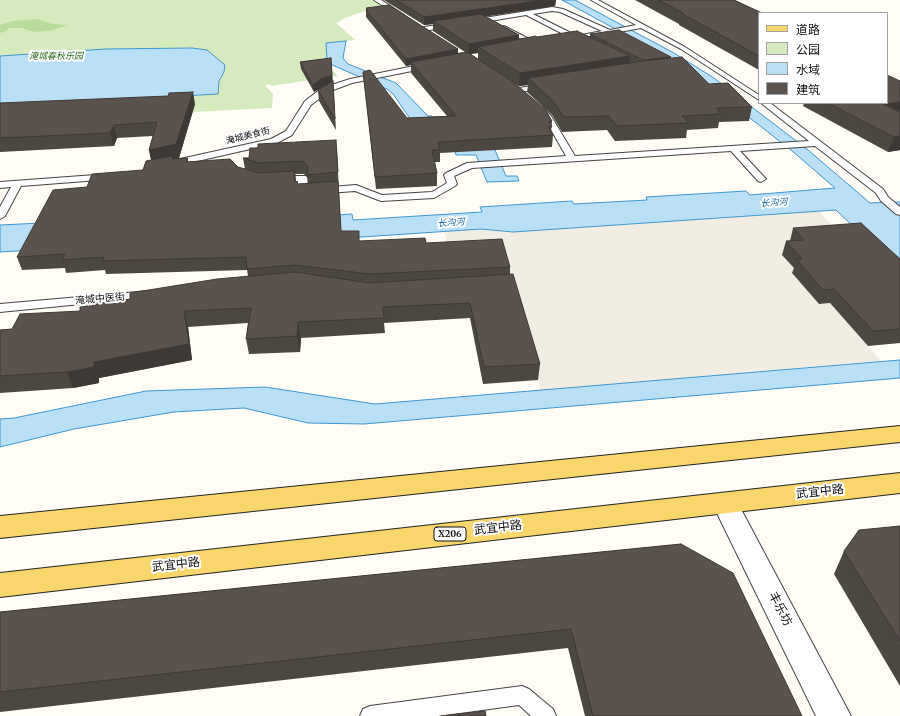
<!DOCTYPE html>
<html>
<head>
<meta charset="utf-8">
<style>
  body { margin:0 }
  #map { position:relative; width:900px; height:716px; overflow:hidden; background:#fffdf5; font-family:Merriweather,"Noto Sans SC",serif }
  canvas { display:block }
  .legend { position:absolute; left:758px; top:12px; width:130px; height:92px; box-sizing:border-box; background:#fff; border:1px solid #a0a0a0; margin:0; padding:5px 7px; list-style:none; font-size:12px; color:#111 }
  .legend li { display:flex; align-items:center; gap:8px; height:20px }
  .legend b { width:20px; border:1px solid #a0a0a0 }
</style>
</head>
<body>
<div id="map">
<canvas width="900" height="716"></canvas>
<ul class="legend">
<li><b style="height:5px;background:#f9d66b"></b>道路</li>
<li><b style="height:11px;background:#d5ebbd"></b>公园</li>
<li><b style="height:11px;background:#b9e0f7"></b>水域</li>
<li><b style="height:11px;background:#5a524d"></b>建筑</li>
</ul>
</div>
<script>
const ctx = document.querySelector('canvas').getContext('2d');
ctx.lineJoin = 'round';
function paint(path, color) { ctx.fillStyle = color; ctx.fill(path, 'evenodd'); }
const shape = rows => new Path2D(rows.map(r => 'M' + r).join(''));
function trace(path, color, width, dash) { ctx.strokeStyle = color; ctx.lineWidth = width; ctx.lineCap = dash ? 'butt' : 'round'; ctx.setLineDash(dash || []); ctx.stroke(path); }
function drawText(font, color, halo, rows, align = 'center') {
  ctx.font = font + ' Merriweather,"Noto Sans SC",serif'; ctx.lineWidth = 4; ctx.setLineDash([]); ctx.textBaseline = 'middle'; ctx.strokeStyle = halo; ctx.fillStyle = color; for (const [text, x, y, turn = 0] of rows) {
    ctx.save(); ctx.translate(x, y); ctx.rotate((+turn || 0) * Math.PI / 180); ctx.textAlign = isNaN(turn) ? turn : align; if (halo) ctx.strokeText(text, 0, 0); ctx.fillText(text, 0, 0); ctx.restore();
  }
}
paint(shape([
  [0,0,430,0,371,9,345,18,336,23,355,40,326,43,328,66,338,76,271,86,270,84,265,85,273,94,272,108,193,112,0,114]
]), '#d5ebbd');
paint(shape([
  [37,19,52,24,68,25,53,30,35,32,21,28,10,28,2,33,0,32,0,25,13,21]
]), '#b9dc9c');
paint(shape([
  [818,211,844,238,798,273,793,274,819,304,830,303,881,361,541,390,513,294,449,255,444,231,481,229,513,232]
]), '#f1ede2');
const water = shape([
  [562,0,575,0,674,53,714,78,808,150,870,203,900,202,900,271,836,210,513,232,481,229,347,238,102,246,0,252,0,225,104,220,226,222,352,214,353,220,482,212,480,207,572,201,574,204,647,200,646,197,746,191,750,195,835,188,791,150,697,77,641,43,562,0],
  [346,41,343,58,348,64,396,83,428,116,432,116,436,120,495,150,506,176,517,176,519,181,487,182,476,155,456,155,448,127,413,123,393,94,387,89,330,64,327,60,326,43,346,41],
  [192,48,207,50,225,65,224,72,219,81,218,94,0,106,0,56,106,49,192,48],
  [900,360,900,378,364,424,308,423,244,408,174,412,74,429,0,447,0,419,14,418,146,391,265,387,375,404,900,360]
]);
paint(water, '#b9e0f7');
trace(water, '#3f96cf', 1);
const service = shape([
  [374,0,381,0,404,15,399,16,374,0],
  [591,0,598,0,685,47,759,95,759,100,681,49,641,28,581,39,578,41,570,41,567,39,569,37,526,15,472,24,469,22,472,20,552,7,563,9,610,30,636,25,591,0],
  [552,11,560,12,602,31,577,36,533,14,552,11],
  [451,23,453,24,453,26,424,31,421,29,424,27,451,23],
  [504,26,539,44,540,45,535,46,502,29,502,27,504,26],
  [429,63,432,63,432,67,352,83,328,92,311,105,292,135,277,143,171,167,166,164,171,161,271,139,286,131,305,101,322,88,350,79,429,63],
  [545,84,549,86,548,88,519,92,515,90,519,88,545,84],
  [761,103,770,103,883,189,888,197,900,207,900,215,896,214,881,201,876,193,815,146,740,151,766,179,761,182,758,181,731,151,472,168,454,176,457,184,455,186,434,198,381,201,355,191,302,195,297,192,298,181,279,182,274,179,279,176,306,176,308,178,307,189,356,185,382,195,432,192,447,183,444,175,446,173,467,163,566,156,545,119,536,110,540,108,543,108,551,116,575,156,809,141,761,103],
  [109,174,114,177,112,179,21,186,5,216,0,219,0,207,11,187,0,188,0,182,109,174],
  [148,291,152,293,154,295,152,297,0,312,0,304,148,291],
  [522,686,529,689,553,709,556,716,531,716,519,705,438,716,360,716,363,709,370,706,522,686]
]);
const tertiary = shape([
  [725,493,734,496,851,716,816,716,712,503,716,496,725,493]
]);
const primary = shape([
  [900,426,900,442,0,538,0,516,900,426],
  [900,473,900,493,0,597,0,573,900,473]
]);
trace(service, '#444', 2);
trace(tertiary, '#444', 2);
trace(primary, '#222', 2);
paint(service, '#fff');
paint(tertiary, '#fff');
paint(primary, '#f9d66b');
paint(shape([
  [384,0,556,0,555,6,485,16,519,35,519,39,537,37,590,36,590,34,671,57,671,58,709,84,752,107,749,121,719,122,718,128,687,130,686,138,615,141,607,130,562,132,552,115,527,92,528,85,519,86,516,84,552,121,551,133,553,135,552,147,440,153,440,162,434,162,437,173,437,186,376,189,363,72,407,118,447,116,411,73,411,65,406,66,366,17,366,8,458,49,458,53,465,52,433,31,433,24,424,25],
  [478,53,478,59,471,54],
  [635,0,734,0,759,13,759,70,679,25,679,24],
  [331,58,336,130,319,101,318,90,325,86,322,87,314,92,301,69,300,62],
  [900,81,900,150,888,152,803,106,804,103,887,103],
  [0,103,195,104,179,158,174,159,188,158,188,162,238,167,245,169,243,158,337,152,341,231,360,241,426,243,510,267,510,274,540,364,538,380,483,384,470,318,384,323,385,333,301,338,300,352,249,354,246,339,248,323,188,327,192,360,99,378,99,383,73,388,0,393,0,330,12,329,80,311,130,299,248,276,247,270,106,274,105,270,66,273,65,268,22,270,17,257,87,187,143,170,151,160,149,150,153,136,117,138,114,146,0,152],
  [295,174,304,174,307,177,308,183,298,184,296,182],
  [793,228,900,259,900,343,868,346,830,303,819,304,792,273,794,268,782,255,786,241,790,241],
  [900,526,900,686,834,574,844,551],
  [681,544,802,716,585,716,568,648,0,712,0,612]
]), '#4d4742');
paint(shape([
  [544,0,556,0,555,6,437,24,433,21,433,24,424,25,424,17],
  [519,35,519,45,478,47,478,53,469,54,469,44],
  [458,49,458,56,411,62,411,65,406,66,406,59],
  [630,56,628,69,528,78,528,85,519,86,520,73],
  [671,57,670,65,642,67,643,60],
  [331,58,336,130,333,83,322,87,314,92,313,85],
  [193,92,195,104,179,158,174,159,176,167,152,163,149,150],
  [900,102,900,115,883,104],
  [114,125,117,138,114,146,110,133],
  [900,136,900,150,888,152,894,137],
  [295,171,296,183,294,180],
  [184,311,188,327,192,360,99,378,99,383,73,388,67,372,94,362],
  [298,322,301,338,300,352,297,336]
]), '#3f3936');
const building = shape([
  [396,0,544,0,424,17,396,0],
  [658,0,734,0,762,13,759,13,759,56,681,13,683,13,658,0],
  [389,5,458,49,406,59,366,10,368,10,366,8,389,5],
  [481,14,519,35,469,44,433,21,481,14],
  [619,30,671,57,643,60,590,34,619,30],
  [577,31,630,56,520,73,478,47,536,36,537,37,577,31],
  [467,52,512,81,545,109,552,121,549,121,552,127,548,127,553,135,438,142,440,150,432,150,437,173,375,177,363,72,370,70,407,118,456,116,411,62,467,52],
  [682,57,709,84,728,83,752,107,716,108,721,114,682,116,689,123,617,126,609,116,564,117,553,101,528,78,643,61,682,57],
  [331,58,332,75,321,79,313,85,300,62,331,58],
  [887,75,900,81,900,102,883,104,900,112,900,136,894,137,828,103,887,103,887,75],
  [333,81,335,119,318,90,333,81],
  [193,92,176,144,149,150,157,122,114,125,110,133,0,138,0,103,168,96,169,93,193,92],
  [336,140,338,172,307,175,308,166,302,161,259,163,243,158,249,158,250,148,258,148,258,144,336,140],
  [173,156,172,159,188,158,186,162,230,159,238,167,259,173,295,171,294,180,298,184,338,181,341,231,359,231,359,241,425,238,426,243,502,239,510,267,370,274,295,265,247,269,246,257,102,261,104,257,62,260,65,254,17,257,53,190,87,187,92,174,143,170,146,161,173,156],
  [861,223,900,259,900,329,873,331,834,289,823,290,796,259,802,259,786,241,804,240,793,228,861,223],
  [295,272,370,283,513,274,540,364,484,367,470,303,383,307,384,318,298,322,297,336,246,339,251,308,184,311,189,344,94,362,94,367,67,372,0,376,0,330,12,329,20,314,80,311,80,307,130,299,130,293,217,279,295,272],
  [900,526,900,641,844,551,859,530,900,526],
  [681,544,733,573,802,716,593,716,571,629,0,692,0,612,681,544],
  [485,711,486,716,441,716,485,711]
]);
paint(building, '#5a524d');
trace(building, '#3f3936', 1);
drawText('italic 9px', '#2f6b1f', '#fff', [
  ["淹城春秋乐园",56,56]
]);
drawText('9px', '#111', '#fff', [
  ["淹城美食街",248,136,-14]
]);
drawText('italic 9px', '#1768a6', '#fff', [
  ["长沟河",774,203,-4],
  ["长沟河",451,223,-4]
]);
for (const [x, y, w] of [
  [450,534,32]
]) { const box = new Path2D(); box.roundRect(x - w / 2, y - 7, w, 14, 3); ctx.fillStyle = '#fff'; ctx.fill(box); trace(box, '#111', 1); }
drawText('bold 9px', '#111', null, [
  ["X206",450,534]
]);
drawText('10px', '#111', '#fff', [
  ["淹城中医街",100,299,-5]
]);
drawText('12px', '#111', '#fff', [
  ["武宜中路",820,492,-6],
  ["武宜中路",498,528,-6],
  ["武宜中路",176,565,-6],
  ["丰乐坊",780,609,63]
]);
</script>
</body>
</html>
